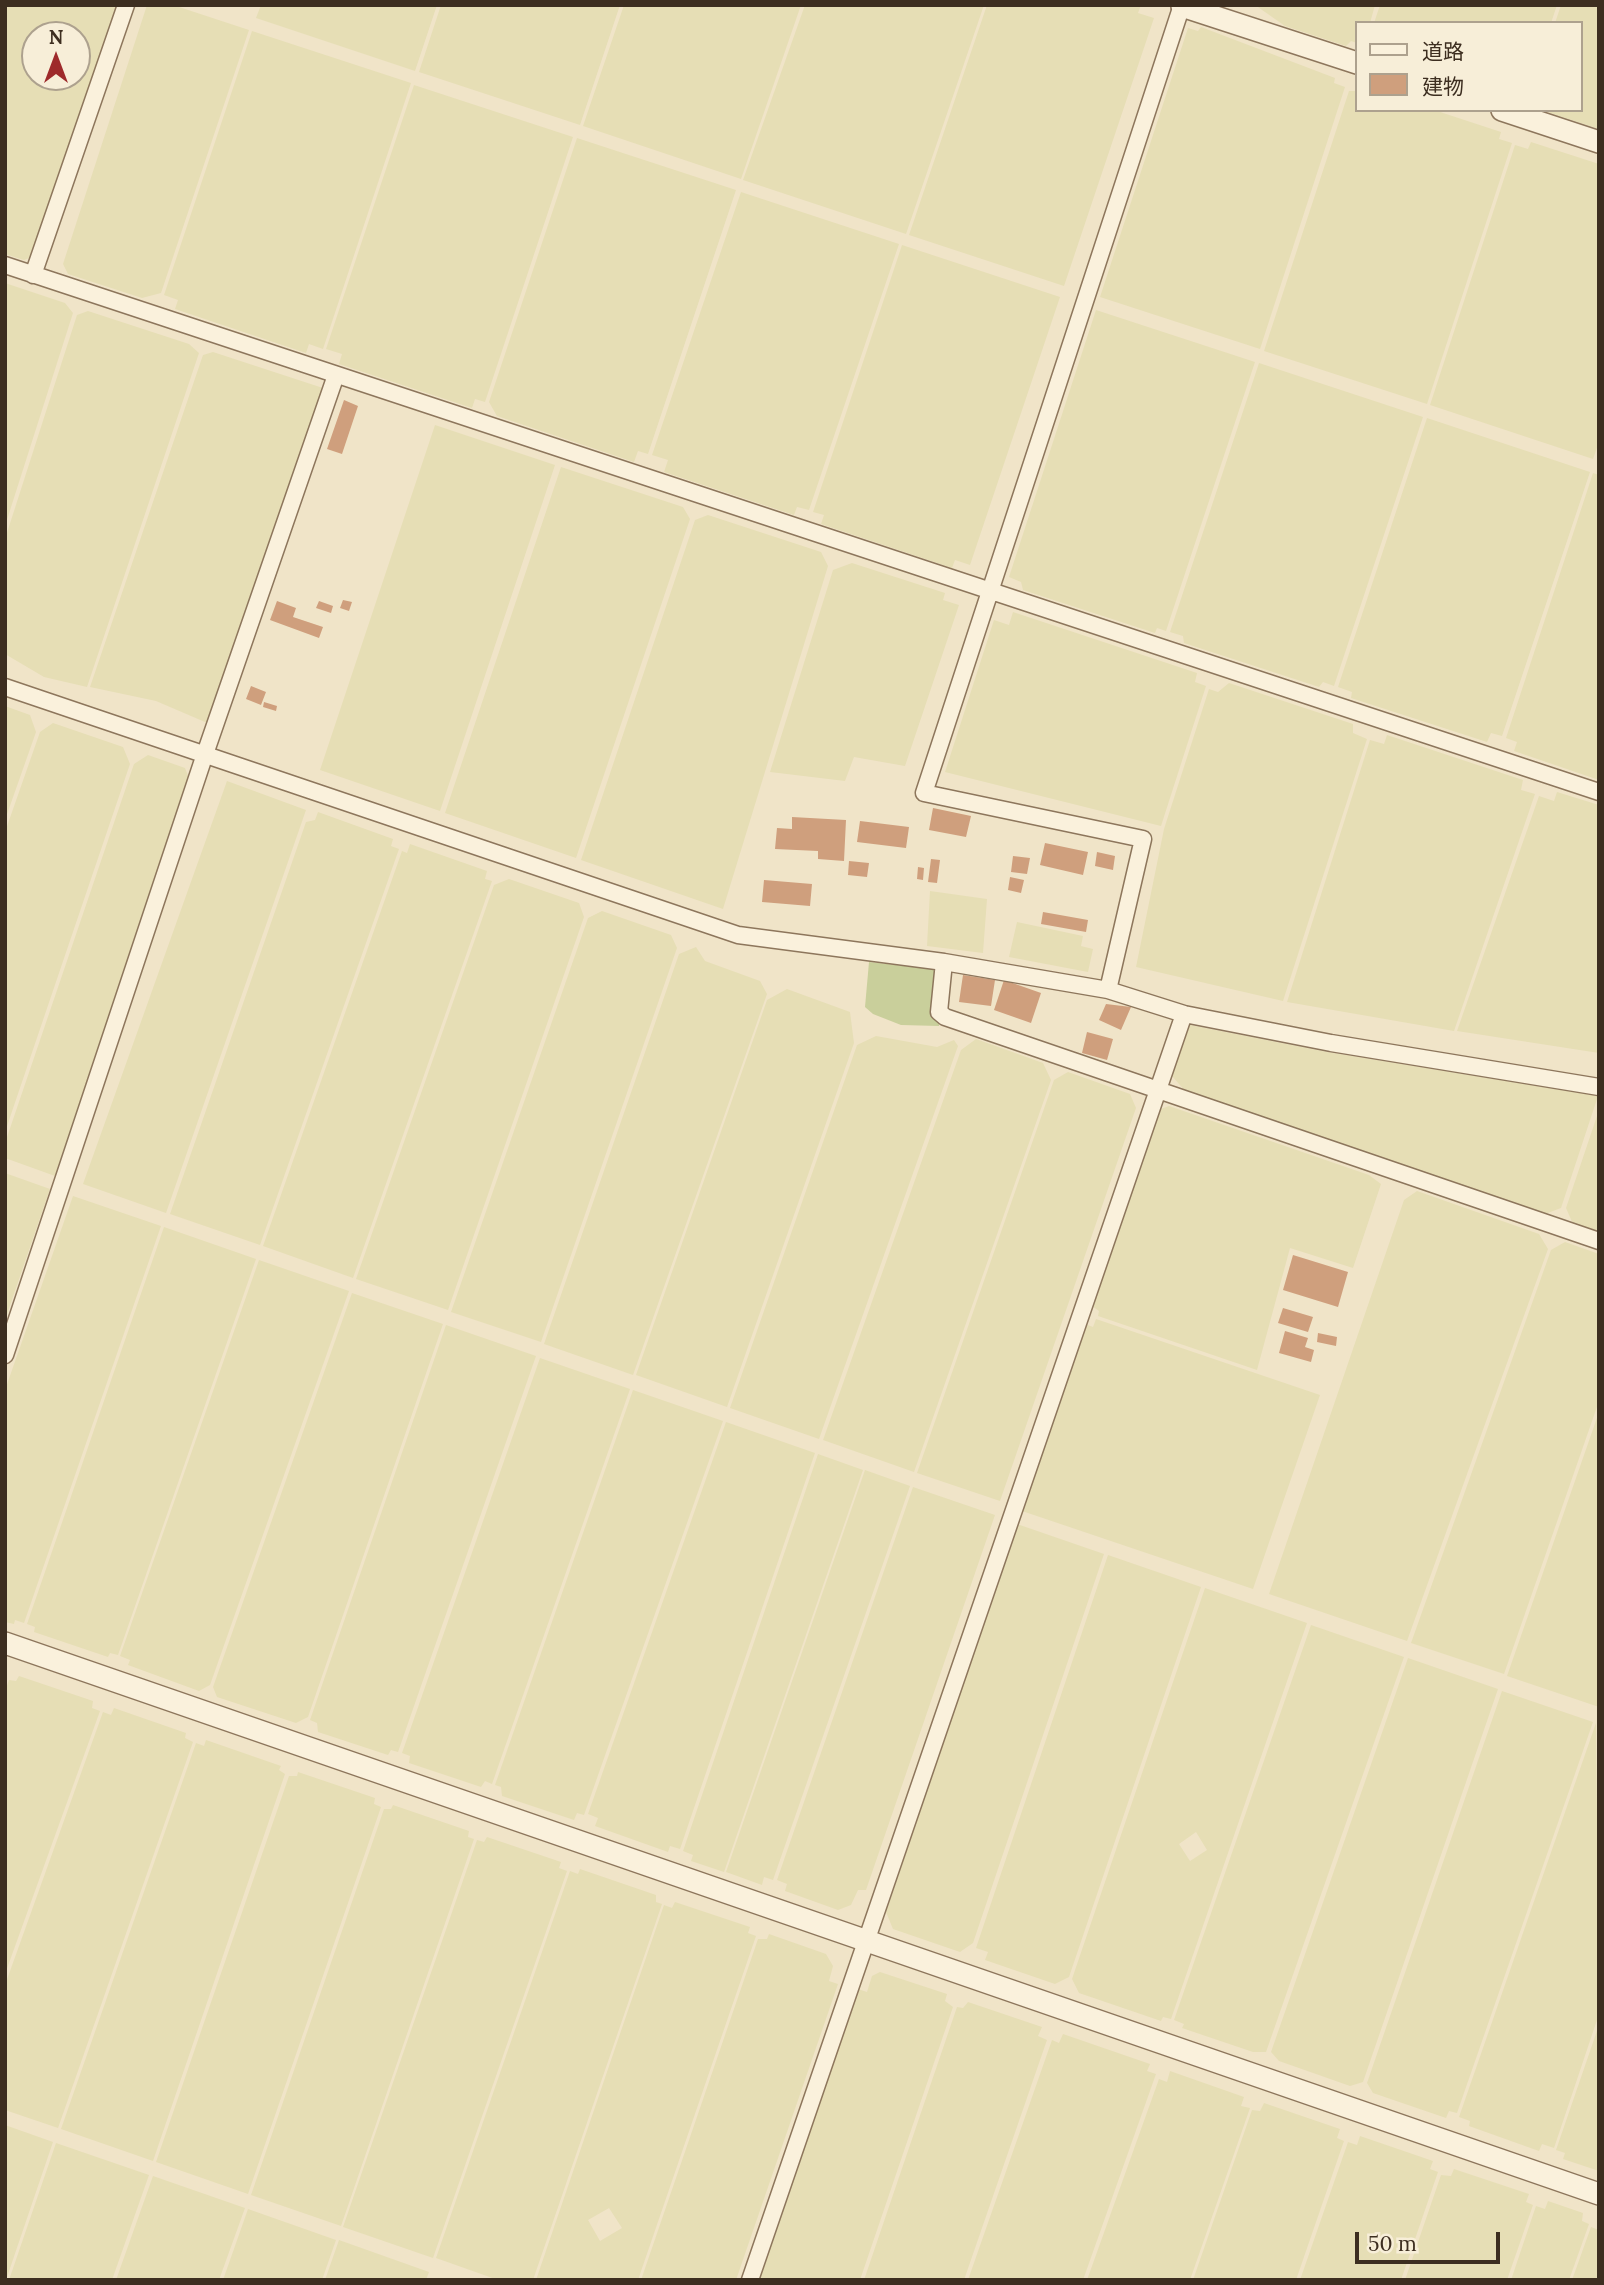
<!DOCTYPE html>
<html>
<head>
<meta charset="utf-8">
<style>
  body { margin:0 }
  #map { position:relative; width:1604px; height:2285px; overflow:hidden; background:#f0e4c8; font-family:Lora,"Noto Sans JP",serif }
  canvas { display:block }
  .frame { position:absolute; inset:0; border:7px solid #3d2e20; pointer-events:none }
  .legend { position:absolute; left:1355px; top:21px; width:228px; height:91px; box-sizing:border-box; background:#f7eed8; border:2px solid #ada18e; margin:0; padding:9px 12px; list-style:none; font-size:21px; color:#3d2e20 }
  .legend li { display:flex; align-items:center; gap:14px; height:35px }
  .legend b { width:35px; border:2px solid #ada18e }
  .north { position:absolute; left:21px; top:21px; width:70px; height:70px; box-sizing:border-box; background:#f7eed8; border:2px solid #ada18e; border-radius:50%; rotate:0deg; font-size:19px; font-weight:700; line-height:28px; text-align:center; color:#3d2e20 }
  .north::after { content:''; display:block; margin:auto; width:24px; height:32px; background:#9e2a2b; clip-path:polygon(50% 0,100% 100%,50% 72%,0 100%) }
  .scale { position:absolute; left:1355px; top:2232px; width:145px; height:32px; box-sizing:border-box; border:4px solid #3d2e20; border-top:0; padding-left:9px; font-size:21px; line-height:24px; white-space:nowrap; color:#3d2e20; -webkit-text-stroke:5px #f7eed8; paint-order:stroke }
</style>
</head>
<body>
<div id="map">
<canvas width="1604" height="2285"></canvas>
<div class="frame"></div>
<ul class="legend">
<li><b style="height:9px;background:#faf1dc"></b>道路</li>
<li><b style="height:19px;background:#cf9f7d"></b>建物</li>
</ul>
<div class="north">N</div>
<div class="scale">50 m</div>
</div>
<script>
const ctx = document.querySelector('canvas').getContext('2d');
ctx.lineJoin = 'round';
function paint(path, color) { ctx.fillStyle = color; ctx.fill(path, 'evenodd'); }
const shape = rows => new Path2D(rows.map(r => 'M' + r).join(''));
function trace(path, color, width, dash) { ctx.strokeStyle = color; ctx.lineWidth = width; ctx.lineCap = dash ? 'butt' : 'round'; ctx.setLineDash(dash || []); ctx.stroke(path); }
paint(shape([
  [5,5,119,5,40,254,24,260,5,254],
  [35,35,77,35,77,77,35,77],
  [147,5,173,5,249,30,161,293,142,298,68,274,63,264],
  [261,5,437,5,415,71,256,18],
  [441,5,620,5,580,125,419,72],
  [624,5,801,5,741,179,583,126],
  [805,5,984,5,906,234,743,180],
  [987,5,1141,5,1138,13,1154,18,1064,286,909,235],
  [1255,5,1375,5,1370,23,1357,23,1357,43,1351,41,1346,46,1285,26],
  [1380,5,1557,5,1551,23,1374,23],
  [1561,5,1599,5,1599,129,1541,110,1581,110,1581,23,1555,23],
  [1201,27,1335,78,1334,83,1345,87,1260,349,1100,297,1188,28,1198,31],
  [252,31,411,83,323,349,309,344,306,353,175,309,178,300,164,295],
  [414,85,573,137,485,402,475,399,472,408,339,364,342,354,326,349],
  [1349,91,1357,91,1357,110,1434,110,1501,132,1499,139,1512,143,1427,404,1264,351],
  [577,138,736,190,648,454,638,451,634,462,497,416,489,402],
  [1531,142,1599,164,1599,442,1593,459,1430,405,1515,145,1528,149],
  [741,192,899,244,809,510,797,507,794,515,664,472,668,460,652,455],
  [902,245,1060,297,970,565,955,560,952,568,821,524,824,515,813,512],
  [5,283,65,303,73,313,5,526],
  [1096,310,1255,362,1166,631,1157,628,1155,633,1023,590,1021,582,1009,577],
  [88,311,189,344,199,353,87,687,44,677,5,654,5,539,77,315],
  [213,352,329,390,212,725,156,701,90,687,203,355],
  [1259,363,1423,417,1334,686,1323,682,1319,687,1184,643,1183,636,1170,632],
  [1427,418,1590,472,1502,736,1491,733,1487,742,1351,698,1352,692,1338,687],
  [435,425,555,465,440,811,320,770],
  [561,467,683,507,690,519,576,858,445,813],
  [1593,473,1599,475,1599,780,1514,751,1517,742,1506,738],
  [708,515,821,552,828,566,723,909,581,860,695,520],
  [852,563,945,593,943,600,959,605,905,766,854,757,845,781,770,772,833,570],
  [1013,612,1197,673,1195,682,1206,686,1161,826,945,772,994,620,1009,625],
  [1229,683,1353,724,1353,733,1367,739,1283,1001,1136,967,1164,829,1209,689,1218,692],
  [5,706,30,715,36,732,5,820],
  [53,723,123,747,130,764,5,1132,5,832,40,732],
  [1387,735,1523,780,1521,790,1535,794,1454,1031,1287,1002,1370,740,1384,744],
  [148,755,185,768,192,786,55,1176,5,1158,5,1143,134,764],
  [227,781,306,810,166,1213,83,1184],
  [1557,792,1599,805,1599,1053,1457,1031,1539,796,1554,801],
  [318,812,393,839,391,846,399,849,260,1245,170,1214,306,822,315,820],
  [410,844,487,871,485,879,492,881,353,1278,263,1246,402,851,407,853],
  [509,879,579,903,584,917,448,1310,356,1279,494,885],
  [930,891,987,899,983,953,927,946],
  [602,911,671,935,677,948,541,1342,451,1312,588,918],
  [1017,922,1083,936,1081,946,1093,949,1088,972,1009,957],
  [696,947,705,961,760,981,767,994,633,1375,544,1344,679,954],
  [787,989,850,1012,854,1043,727,1407,636,1375,767,1000],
  [1190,1025,1327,1052,1598,1096,1561,1208,1545,1214,1186,1092,1172,1076],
  [876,1036,937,1047,954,1040,958,1046,819,1439,730,1408,857,1045],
  [976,1039,1043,1063,1051,1080,914,1472,823,1440,961,1050],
  [1068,1072,1130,1094,1136,1108,1000,1501,917,1473,1054,1080],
  [1169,1106,1369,1175,1381,1184,1353,1268,1290,1248,1257,1370,1098,1316,1099,1311,1092,1306,1158,1110],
  [1599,1110,1599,1232,1573,1224,1566,1208],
  [5,1173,50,1189,5,1320],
  [1417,1191,1539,1234,1548,1249,1407,1641,1269,1594,1404,1200],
  [73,1196,161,1226,24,1623,15,1620,14,1624,5,1622,5,1390],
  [164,1227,256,1259,118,1655,110,1653,108,1657,34,1632,35,1627,27,1624],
  [1565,1242,1599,1254,1599,1401,1504,1674,1411,1643,1551,1250],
  [259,1260,349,1291,210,1685,199,1691,128,1665,130,1660,120,1656],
  [352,1293,443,1324,308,1717,296,1723,217,1697,213,1687],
  [1096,1319,1320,1395,1253,1589,1022,1511,1085,1324,1093,1327],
  [446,1325,536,1356,398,1752,391,1750,388,1755,318,1732,317,1723,310,1720],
  [540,1358,630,1389,492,1784,485,1781,481,1787,409,1763,410,1756,402,1753],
  [633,1390,723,1421,584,1815,577,1813,574,1820,502,1796,501,1787,495,1785],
  [1599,1412,1599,1707,1507,1676],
  [726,1422,815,1453,680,1849,670,1846,668,1852,595,1826,598,1818,588,1814],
  [818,1454,863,1470,724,1872,691,1861,693,1855,683,1851],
  [865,1470,910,1486,773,1880,764,1877,762,1885,726,1872],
  [913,1487,995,1515,866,1890,858,1890,851,1905,838,1910,785,1891,787,1884,777,1880],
  [1017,1524,1104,1554,973,1943,960,1952,893,1929,886,1912],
  [1108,1555,1201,1587,1069,1977,1055,1984,985,1960,988,1952,976,1948],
  [1205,1588,1307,1623,1171,2019,1163,2017,1161,2021,1079,1993,1072,1979],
  [1196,1832,1207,1850,1190,1861,1179,1844],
  [1311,1625,1404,1657,1266,2052,1253,2052,1182,2028,1184,2024,1174,2020],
  [1408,1658,1498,1689,1363,2082,1350,2086,1279,2061,1271,2052],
  [19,1676,93,1701,92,1708,100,1711,5,1974,5,1691,9,1680,16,1681],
  [1502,1691,1593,1722,1457,2113,1449,2111,1446,2118,1373,2093,1367,2083],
  [114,1708,186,1733,185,1738,193,1742,58,2128,5,2110,5,1985,103,1712,111,1715],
  [1596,1723,1599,2014,1554,2148,1542,2144,1539,2151,1469,2126,1470,2121,1459,2117],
  [206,1740,281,1766,279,1770,285,1774,153,2161,61,2129,196,1743,204,1746],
  [298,1772,375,1798,374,1804,381,1807,248,2194,156,2162,289,1776,297,1776],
  [393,1805,469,1831,468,1837,474,1839,341,2226,251,2195,384,1809,391,1809],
  [487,1837,561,1862,559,1868,567,1871,433,2258,343,2227,477,1840,484,1842],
  [580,1869,656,1895,656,1902,662,1904,533,2280,498,2280,436,2258,570,1871,578,1874],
  [675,1902,750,1927,748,1933,756,1936,638,2280,536,2280,664,1905,672,1908],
  [609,2208,622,2228,600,2241,588,2220],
  [769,1934,826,1954,833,1966,829,1981,838,1984,736,2280,641,2280,758,1939,767,1939],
  [880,1972,947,1994,945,2001,953,2007,860,2280,759,2280,858,1989,867,1992,872,1976],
  [968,2002,1042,2027,1038,2036,1047,2040,964,2280,864,2280,957,2007,963,2008],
  [1599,2025,1599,2171,1563,2159,1565,2153,1556,2150],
  [1063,2034,1150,2064,1147,2071,1156,2074,1083,2280,968,2280,1052,2040,1059,2043],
  [1170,2071,1244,2097,1241,2106,1250,2108,1190,2280,1087,2280,1159,2079,1167,2082],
  [1264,2103,1340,2129,1337,2138,1344,2141,1296,2280,1193,2280,1252,2110,1260,2111],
  [5,2125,53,2142,6,2280,5,2280],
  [1360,2136,1433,2161,1430,2169,1438,2172,1401,2280,1300,2280,1348,2142,1357,2145],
  [56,2143,149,2175,112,2280,9,2280],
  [1454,2169,1529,2194,1526,2202,1533,2205,1507,2280,1405,2280,1441,2175,1451,2176],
  [153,2176,245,2208,219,2280,116,2280],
  [1548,2201,1583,2213,1582,2221,1589,2224,1569,2280,1511,2280,1536,2206,1545,2209],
  [248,2209,336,2240,322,2280,223,2280],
  [1591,2227,1599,2230,1599,2280,1572,2280],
  [339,2240,429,2272,426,2280,325,2280]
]), '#e6deb5');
paint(shape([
  [869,962,941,970,939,1026,901,1025,873,1014,865,1007]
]), '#c9cf9b');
paint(shape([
  [344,400,358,406,342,454,327,449],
  [343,600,352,602,349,611,340,608],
  [277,601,296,608,293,617,323,627,319,638,270,620],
  [319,601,333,606,331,613,316,608],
  [251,686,266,692,261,705,246,699],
  [264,702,277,706,276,711,263,707],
  [933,808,971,816,966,837,929,830],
  [792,817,846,820,844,861,818,859,818,851,775,849,777,828,792,829],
  [860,821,909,827,906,848,857,842],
  [1045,843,1088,852,1083,875,1040,865],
  [1097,852,1115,856,1113,870,1095,866],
  [1013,856,1030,858,1027,874,1011,872],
  [931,859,940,860,937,883,928,882],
  [849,861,869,863,867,877,848,875],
  [918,867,924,868,923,880,917,879],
  [1010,877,1024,880,1021,893,1008,890],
  [764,880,812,884,810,906,762,902],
  [1043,912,1088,920,1086,932,1041,924],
  [963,975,995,980,991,1006,959,1002],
  [1004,980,1041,993,1031,1023,994,1010],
  [1106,1004,1131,1007,1121,1030,1099,1020],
  [1087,1032,1113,1039,1107,1060,1082,1053],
  [1293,1255,1348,1272,1338,1307,1283,1290],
  [1283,1308,1313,1317,1308,1332,1278,1323],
  [1285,1331,1308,1338,1305,1347,1314,1350,1311,1362,1279,1353],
  [1318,1333,1337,1337,1336,1346,1317,1342]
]), '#cf9f7d');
const minor = shape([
  [5,265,1599,792],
  [33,275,126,5],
  [5,687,738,935,944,962,1108,990,1184,1014,750,2280],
  [944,962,939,1012,945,1017,1599,1241],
  [1108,990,1143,839,924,793,1182,5],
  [1184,1014,1331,1043,1599,1087],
  [5,1355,205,754,336,375]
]);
const tertiary = shape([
  [1182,6,1357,63],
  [1502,110,1599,142],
  [5,1643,1599,2194]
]);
trace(minor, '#8d765c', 19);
trace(tertiary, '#8d765c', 24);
trace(minor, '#faf1dc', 16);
trace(tertiary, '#faf1dc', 21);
</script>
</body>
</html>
